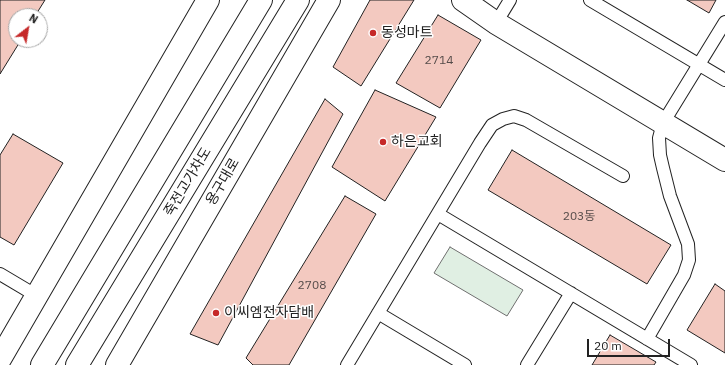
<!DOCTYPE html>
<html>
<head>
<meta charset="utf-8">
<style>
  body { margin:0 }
  #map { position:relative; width:725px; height:365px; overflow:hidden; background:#fff; font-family:"IBM Plex Sans",sans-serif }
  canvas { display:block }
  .north { position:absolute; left:8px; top:8px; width:40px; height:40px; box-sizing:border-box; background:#fff; border:1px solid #a7a7a7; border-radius:50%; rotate:31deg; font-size:11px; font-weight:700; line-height:16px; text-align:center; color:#222 }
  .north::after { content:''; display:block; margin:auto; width:14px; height:18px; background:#c62828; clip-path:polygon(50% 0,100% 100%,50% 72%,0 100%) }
  .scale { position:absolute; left:587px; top:339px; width:83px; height:18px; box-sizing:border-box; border:2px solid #222; border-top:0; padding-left:5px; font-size:12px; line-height:14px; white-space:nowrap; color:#222; -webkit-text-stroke:3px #fff; paint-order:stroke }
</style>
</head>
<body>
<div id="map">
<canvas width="725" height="365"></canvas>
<div class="north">N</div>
<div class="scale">20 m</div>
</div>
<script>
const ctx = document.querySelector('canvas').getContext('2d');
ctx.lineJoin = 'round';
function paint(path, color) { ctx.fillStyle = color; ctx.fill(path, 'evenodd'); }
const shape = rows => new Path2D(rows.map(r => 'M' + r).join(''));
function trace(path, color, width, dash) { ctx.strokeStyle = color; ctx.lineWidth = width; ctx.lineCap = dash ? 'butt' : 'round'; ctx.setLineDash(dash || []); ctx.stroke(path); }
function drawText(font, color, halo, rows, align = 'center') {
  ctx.font = font + ' "IBM Plex Sans","Noto Sans KR",sans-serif'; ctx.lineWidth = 3; ctx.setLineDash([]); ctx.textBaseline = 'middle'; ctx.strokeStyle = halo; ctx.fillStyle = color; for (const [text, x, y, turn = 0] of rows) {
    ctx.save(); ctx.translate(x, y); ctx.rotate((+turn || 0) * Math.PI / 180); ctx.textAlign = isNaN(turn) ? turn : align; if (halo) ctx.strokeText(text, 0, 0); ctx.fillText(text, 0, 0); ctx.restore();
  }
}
const green = shape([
  [450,247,523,290,507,316,434,273,450,247]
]);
paint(green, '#e0efe3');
trace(green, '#6f6f6f', 1);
const building = shape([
  [0,0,45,0,35,16,16,16,16,40,21,40,0,74,0,0],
  [370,0,414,0,361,86,333,67,370,0],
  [687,0,716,0,709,13,687,0],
  [438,15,481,40,440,108,396,83,438,15],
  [375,90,436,117,385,201,332,167,375,90],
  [325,99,343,114,218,345,190,334,325,99],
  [13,134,63,163,14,245,0,237,0,155,13,134],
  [512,150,671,245,647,284,488,190,512,150],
  [345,196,376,214,289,365,253,365,246,358,345,196],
  [715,284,725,291,725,353,687,330,715,284],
  [610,335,656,362,654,365,592,365,610,335]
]);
paint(building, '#f3c9c0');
trace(building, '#222', 1);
const service = shape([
  [590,0,725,80],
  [496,23,510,0],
  [438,214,691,365],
  [0,274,37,296],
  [378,313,465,365],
  [647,339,684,275,689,260,688,244,670,196,663,168,660,155,659,138,663,123,725,22],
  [347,365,480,143,492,125,503,119,514,116,526,120,623,176],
  [527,365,571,293]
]);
const minor = shape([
  [463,0,496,23,725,160]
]);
const primary = shape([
  [0,359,208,0],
  [42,365,261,0],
  [77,365,298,0],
  [117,365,329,0]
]);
trace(service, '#222', 14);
trace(minor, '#222', 24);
trace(primary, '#222', 24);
trace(service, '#fff', 12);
trace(minor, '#fff', 22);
trace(primary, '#fff', 22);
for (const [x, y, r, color] of [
  [373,33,4,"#c62828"],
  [383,142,4,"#c62828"],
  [216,313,4,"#c62828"]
]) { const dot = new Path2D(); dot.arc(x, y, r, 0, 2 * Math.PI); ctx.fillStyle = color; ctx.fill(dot); trace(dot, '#fff', 1.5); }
drawText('12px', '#564c4a', null, [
  ["2714",439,61],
  ["203동",579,217],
  ["2708",312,286]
]);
drawText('14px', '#222', '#fff', [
  ["동성마트",381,33],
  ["하은교회",391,142],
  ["이씨엠전자담배",224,313]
], 'left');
drawText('14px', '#222', '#fff', [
  ["죽전고가차도",188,182,-59],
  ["용구대로",223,182,-60]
]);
</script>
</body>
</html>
